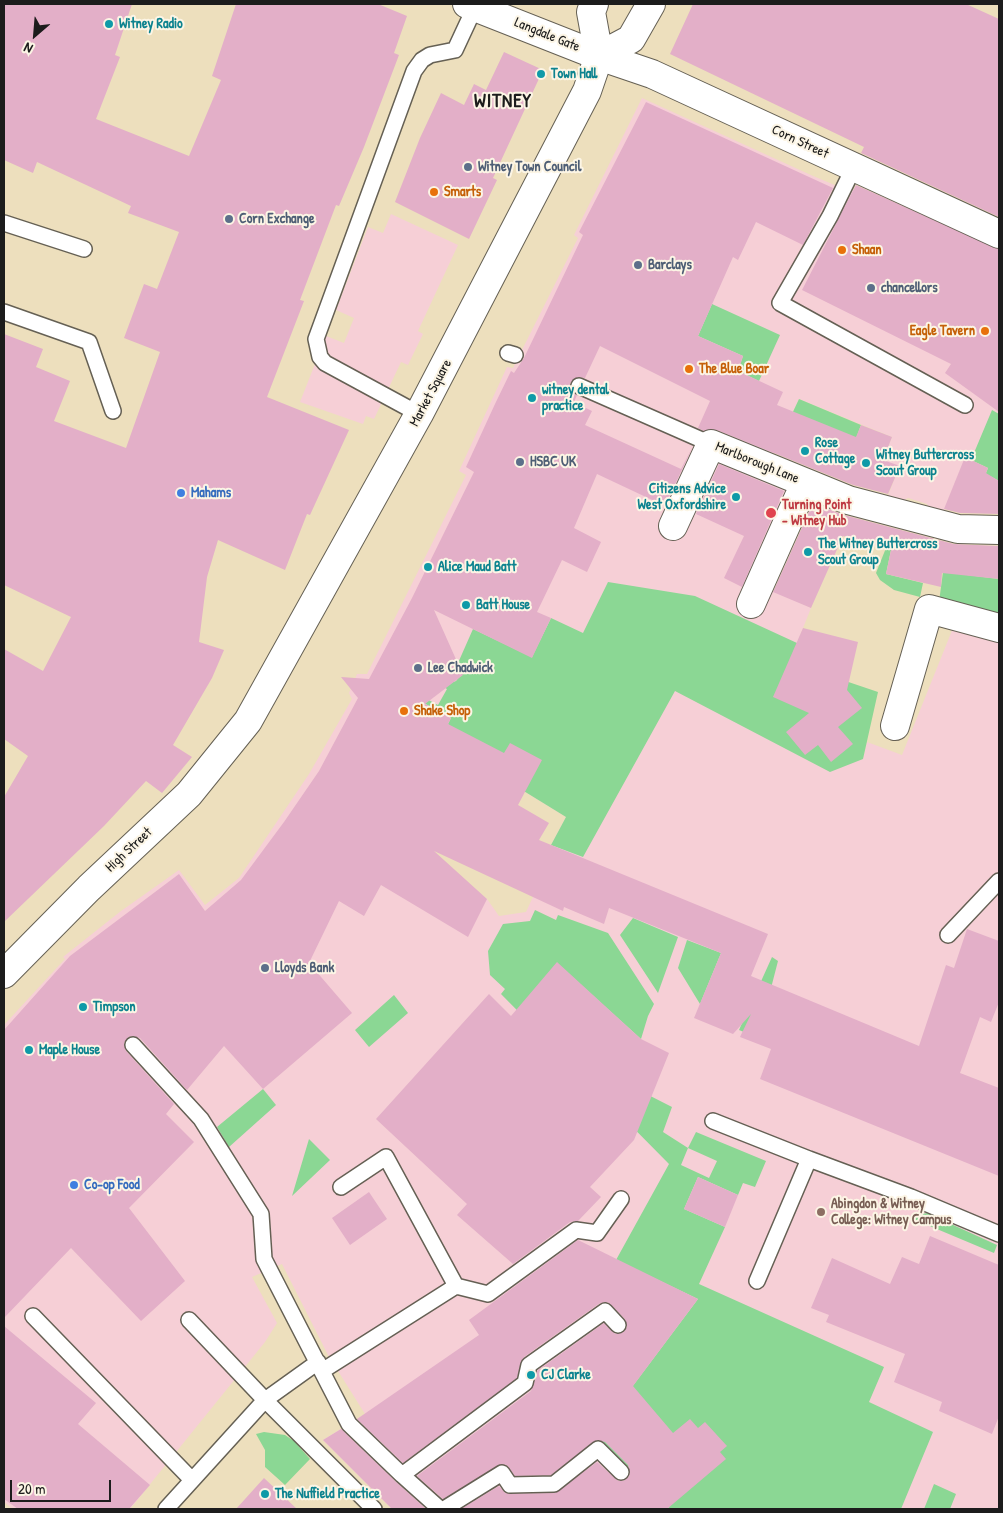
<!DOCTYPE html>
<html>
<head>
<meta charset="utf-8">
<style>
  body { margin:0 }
  #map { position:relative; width:1003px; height:1513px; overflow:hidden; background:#eddfbd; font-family:"Patrick Hand",sans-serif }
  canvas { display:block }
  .frame { position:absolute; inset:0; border:5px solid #1c1c1c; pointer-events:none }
  .north { position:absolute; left:10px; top:10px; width:50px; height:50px; -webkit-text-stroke:4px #fcf5e5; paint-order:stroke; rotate:207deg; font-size:14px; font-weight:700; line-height:20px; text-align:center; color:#1c1c1c }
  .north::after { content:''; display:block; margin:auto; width:18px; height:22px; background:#1c1c1c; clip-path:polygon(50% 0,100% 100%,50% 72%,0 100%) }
  .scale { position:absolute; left:10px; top:1480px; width:101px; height:22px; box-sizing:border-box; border:2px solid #1c1c1c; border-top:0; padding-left:6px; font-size:15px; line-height:18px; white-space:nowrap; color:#1c1c1c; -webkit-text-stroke:4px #fcf5e5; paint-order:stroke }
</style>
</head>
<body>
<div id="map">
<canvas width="1003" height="1513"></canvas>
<div class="frame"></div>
<div class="north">N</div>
<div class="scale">20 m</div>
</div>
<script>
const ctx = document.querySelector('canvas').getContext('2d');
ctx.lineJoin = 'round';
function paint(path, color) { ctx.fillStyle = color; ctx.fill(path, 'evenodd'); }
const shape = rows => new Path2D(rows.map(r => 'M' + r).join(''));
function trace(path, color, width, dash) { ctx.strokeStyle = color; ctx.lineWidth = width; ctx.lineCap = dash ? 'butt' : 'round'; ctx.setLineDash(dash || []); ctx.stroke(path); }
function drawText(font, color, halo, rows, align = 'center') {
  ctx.font = font + ' "Patrick Hand",sans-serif'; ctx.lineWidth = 4; ctx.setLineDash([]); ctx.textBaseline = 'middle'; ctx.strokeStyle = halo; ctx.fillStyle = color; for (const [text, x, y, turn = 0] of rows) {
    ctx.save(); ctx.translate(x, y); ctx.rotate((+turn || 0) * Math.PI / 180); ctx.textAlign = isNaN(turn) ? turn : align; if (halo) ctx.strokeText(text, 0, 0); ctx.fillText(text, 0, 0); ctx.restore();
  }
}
paint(shape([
  [642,98,813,176,837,186,853,190,999,261,999,470,965,458,942,516,930,513,927,504,908,498,897,504,886,501,899,467,883,460,892,437,799,399,764,474,796,490,755,582,811,608,797,643,863,759,867,742,902,755,955,623,999,636,999,1509,732,1509,597,1435,670,1509,392,1509,323,1440,365,1414,328,1355,282,1264,252,1277,277,1323,265,1342,130,1509,13,1509,4,1502,4,1025,65,959,63,957,121,911,179,870,205,905,239,878,309,774,352,699,349,693,357,674,367,674,466,475,459,471,507,367,513,368,578,238,574,235],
  [470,758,566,817,551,845,556,847,526,912,499,916,487,899,454,876,385,801],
  [391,214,458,245,418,331,423,334,408,365,401,362,374,419,366,416,363,424,300,402,326,336,344,343,354,318,336,310,368,227,383,233]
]), '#f6cfd6');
paint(shape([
  [712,304,780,335,759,381,738,371,743,356,698,336],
  [799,399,861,425,851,452,783,433],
  [992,410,999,414,999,481,990,476,982,483,988,468,971,460],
  [886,548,891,550,886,574,923,583,920,597,894,590,880,580,876,573],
  [943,572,999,579,999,616,939,602],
  [608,582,695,596,797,643,810,669,878,692,863,759,830,772,675,691,583,857,551,845,566,817,470,758,448,724,451,718,404,692,406,688,438,705,447,689,442,686,456,681,460,676,461,670,458,663,473,629,532,657,551,618,583,633],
  [535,910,556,920,558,915,608,933,654,1004,648,1016,641,1039,557,963,611,1076,672,1107,663,1132,688,1148,696,1132,766,1161,755,1187,743,1183,738,1195,698,1177,684,1209,725,1227,699,1284,884,1367,869,1402,933,1432,901,1509,670,1509,596,1435,698,1299,616,1260,669,1164,501,994,505,989,490,975,488,951,503,924,530,921],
  [688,1148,717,1161,709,1178,681,1165],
  [633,918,678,937,658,993,620,935],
  [687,940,721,953,700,1004,678,968],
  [772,957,778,961,770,992,751,1035,739,1030],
  [394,995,408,1013,369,1047,355,1030],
  [263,1089,276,1105,229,1147,217,1127],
  [309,1139,330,1160,292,1196],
  [927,1213,997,1245,994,1253,913,1219,922,1214],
  [264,1432,285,1435,294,1441,310,1459,285,1485,265,1467,265,1450,256,1434],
  [934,1484,956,1494,950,1509,924,1509]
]), '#8bd794');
paint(shape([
  [4,4,132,4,115,55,120,57,96,119,189,156,221,80,212,76,236,4,378,4,407,16,394,53,399,55,364,147,339,206,336,205,300,300,304,301,267,397,349,430,310,515,307,514,285,570,218,540,207,577,199,642,224,650,212,678,173,745,192,757,162,793,146,781,104,826,4,922,4,797,28,756,4,739,4,649,43,671,71,617,4,585,4,334,43,349,36,367,70,381,54,421,126,448,160,352,124,338,144,284,157,289,179,232,128,213,131,206,37,162,33,173,4,160],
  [693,4,966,4,999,19,999,217,861,153,864,147,670,54],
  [504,52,543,70,493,178,497,180,469,239,395,202,420,138,441,93,464,105,474,84,486,90],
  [646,102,833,188,803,245,756,222,738,260,733,257,698,336,743,356,738,371,783,392,777,405,856,437,861,425,892,437,883,460,900,466,888,494,853,485,717,430,704,431,698,428,710,401,600,346,585,378,578,377,570,383,571,391,577,395,574,402,592,411,585,425,681,469,693,446,665,506,597,474,574,528,601,542,587,572,562,560,537,612,551,618,532,658,434,610,463,675,425,704,451,718,448,724,504,753,510,743,542,760,518,805,549,823,539,840,768,934,751,976,919,1046,946,965,954,968,967,929,999,941,999,1002,991,1022,980,1017,960,1073,999,1088,999,1176,760,1079,771,1049,740,1037,751,1014,733,1034,694,1018,721,953,609,908,604,924,564,907,563,911,434,851,487,899,468,937,381,885,364,916,339,901,309,963,352,1013,263,1089,224,1046,187,1090,140,1038,130,1036,124,1042,126,1051,174,1104,166,1114,194,1142,129,1208,185,1281,141,1321,71,1248,4,1318,4,1030,70,956,179,874,205,911,241,880,284,822,319,771,358,698,341,677,369,679,412,598,474,472,466,467,495,404,511,371,514,373,524,358,583,235,579,232],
  [856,185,999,249,999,412,945,373,951,364,802,290],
  [965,457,988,468,986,473,999,481,999,514,960,513,944,509],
  [719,464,784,491,742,587,724,578,744,536,696,514],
  [813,503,844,515,954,544,999,546,999,579,942,573,941,587,886,574,891,550,843,536,811,608,773,592],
  [803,628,858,642,847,690,862,708,838,727,853,744,831,762,818,745,805,755,786,732,809,713,773,697],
  [557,962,641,1039,669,1053,634,1140,590,1187,601,1197,578,1221,570,1222,513,1264,457,1215,467,1204,376,1119,489,994,511,1016],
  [698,1177,738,1195,725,1227,684,1209],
  [369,1192,387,1219,350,1245,332,1218],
  [930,1236,999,1265,999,1416,992,1434,939,1411,942,1402,894,1382,905,1354,826,1322,829,1315,811,1308,832,1258,890,1284,902,1257,919,1264],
  [578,1240,698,1299,633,1386,673,1433,690,1419,698,1428,705,1422,727,1446,720,1452,726,1459,667,1509,461,1509,499,1486,505,1493,510,1494,555,1493,597,1462,618,1481,624,1481,630,1475,628,1465,605,1442,597,1440,551,1475,515,1476,507,1465,501,1464,443,1499,417,1476,531,1391,537,1371,604,1323,615,1334,624,1332,627,1327,625,1319,608,1302,600,1303,524,1357,517,1378,403,1463,357,1419,479,1335,469,1320],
  [4,1326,96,1403,78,1424,150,1485,129,1509,18,1509,4,1499],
  [341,1429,396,1482,426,1509,392,1509,323,1440],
  [264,1478,297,1509,236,1509]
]), '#e3afc8');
const lane = shape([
  [854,167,830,216,780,303,965,405],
  [4,223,84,249],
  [4,312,89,342,113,411],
  [508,353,515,355],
  [579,386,711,444],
  [419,414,325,363,320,357,316,339,414,71,422,60,430,55,455,50,475,7],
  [948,935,999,881],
  [133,1045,201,1119,261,1214,264,1259,349,1424,402,1475,525,1383,529,1365,605,1311,618,1325],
  [713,1121,809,1159],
  [757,1281,809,1159,911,1197,999,1234],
  [456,1286,488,1294,576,1230,597,1233,621,1199],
  [33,1316,192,1480],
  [189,1320,265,1400,374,1509],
  [322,1371,456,1286,386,1157,341,1187],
  [402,1475,440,1509],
  [166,1509,265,1400,318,1362],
  [444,1509,502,1473,510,1485,554,1484,598,1449,621,1472]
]);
const street = shape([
  [599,56,631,39,651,4],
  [673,526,711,444,848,500,958,529,999,530],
  [751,604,805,483],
  [895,726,929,609,999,628],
  [4,974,89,888,189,794,248,721,419,414,587,91,599,56,591,12,594,4]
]);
const secondary = shape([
  [467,4,599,56,652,74,999,234]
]);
trace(lane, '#656054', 18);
trace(street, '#656054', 30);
trace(secondary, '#656054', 30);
trace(lane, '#fff', 15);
trace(street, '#fff', 28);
trace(secondary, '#fff', 28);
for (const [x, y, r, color] of [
  [109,24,5,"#0f9aa8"],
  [541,74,5,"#0f9aa8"],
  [468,167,5,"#5c6f8a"],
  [434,192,5,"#e8710a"],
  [229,219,5,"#5c6f8a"],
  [842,250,5,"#e8710a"],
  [638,265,5,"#5c6f8a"],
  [871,288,5,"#5c6f8a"],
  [985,331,5,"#e8710a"],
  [689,369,5,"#e8710a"],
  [532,398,5,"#0f9aa8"],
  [805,451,5,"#0f9aa8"],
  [520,462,5,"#5c6f8a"],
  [866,463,5,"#0f9aa8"],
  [181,493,5,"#3f7fe0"],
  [736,497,5,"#0f9aa8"],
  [771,513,6,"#e0444e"],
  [808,552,5,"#0f9aa8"],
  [428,567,5,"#0f9aa8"],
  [466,605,5,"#0f9aa8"],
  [418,668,5,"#5c6f8a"],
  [404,711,5,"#e8710a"],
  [265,968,5,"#5c6f8a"],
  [83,1007,5,"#0f9aa8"],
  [29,1050,5,"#0f9aa8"],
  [74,1185,5,"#3f7fe0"],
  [821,1212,5,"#8d6e63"],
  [531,1375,5,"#0f9aa8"],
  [265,1494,5,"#0f9aa8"]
]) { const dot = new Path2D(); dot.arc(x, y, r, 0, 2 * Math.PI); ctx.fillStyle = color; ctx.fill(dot); trace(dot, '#fcf5e5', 2); }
drawText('bold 14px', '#0d838f', '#fcf5e5', [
  ["Witney Radio",119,24],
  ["Town Hall",551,74],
  ["witney dental",542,390],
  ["practice",542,406],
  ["Rose",815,443],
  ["Cottage",815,459],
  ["Witney Buttercross",876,455],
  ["Scout Group",876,471],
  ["Citizens Advice",726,489,"right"],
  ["West Oxfordshire",726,505,"right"],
  ["The Witney Buttercross",818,544],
  ["Scout Group",818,560],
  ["Alice Maud Batt",438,567],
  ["Batt House",476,605],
  ["Timpson",93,1007],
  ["Maple House",39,1050],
  ["CJ Clarke",541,1375],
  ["The Nuffield Practice",275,1494]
], 'left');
drawText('14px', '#1c1c1c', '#fcf5e5', [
  ["Langdale Gate",547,35,22],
  ["Corn Street",800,142,25],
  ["Market Square",431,393,-62],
  ["Marlborough Lane",757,463,22],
  ["High Street",129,850,-43]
]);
drawText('bold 14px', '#4e5e75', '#fcf5e5', [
  ["Witney Town Council",478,167],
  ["Corn Exchange",239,219],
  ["Barclays",648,265],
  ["chancellors",881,288],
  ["HSBC UK",530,462],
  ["Lee Chadwick",428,668],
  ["Lloyds Bank",275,968]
], 'left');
drawText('bold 14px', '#c56008', '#fcf5e5', [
  ["Smarts",444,192],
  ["Shaan",852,250],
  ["Eagle Tavern",975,331,"right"],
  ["The Blue Boar",699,369],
  ["Shake Shop",414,711]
], 'left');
drawText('bold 14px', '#366cbe', '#fcf5e5', [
  ["Mahams",191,493],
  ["Co-op Food",84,1185]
], 'left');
drawText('bold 14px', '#be3a42', '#fcf5e5', [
  ["Turning Point",782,505],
  ["- Witney Hub",782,521]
], 'left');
drawText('bold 14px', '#785e54', '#fcf5e5', [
  ["Abingdon & Witney",831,1204],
  ["College: Witney Campus",831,1220]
], 'left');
ctx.letterSpacing = '1px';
drawText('bold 19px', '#1c1c1c', '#fcf5e5', [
  ["WITNEY",503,102]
]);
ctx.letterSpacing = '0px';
</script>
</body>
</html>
